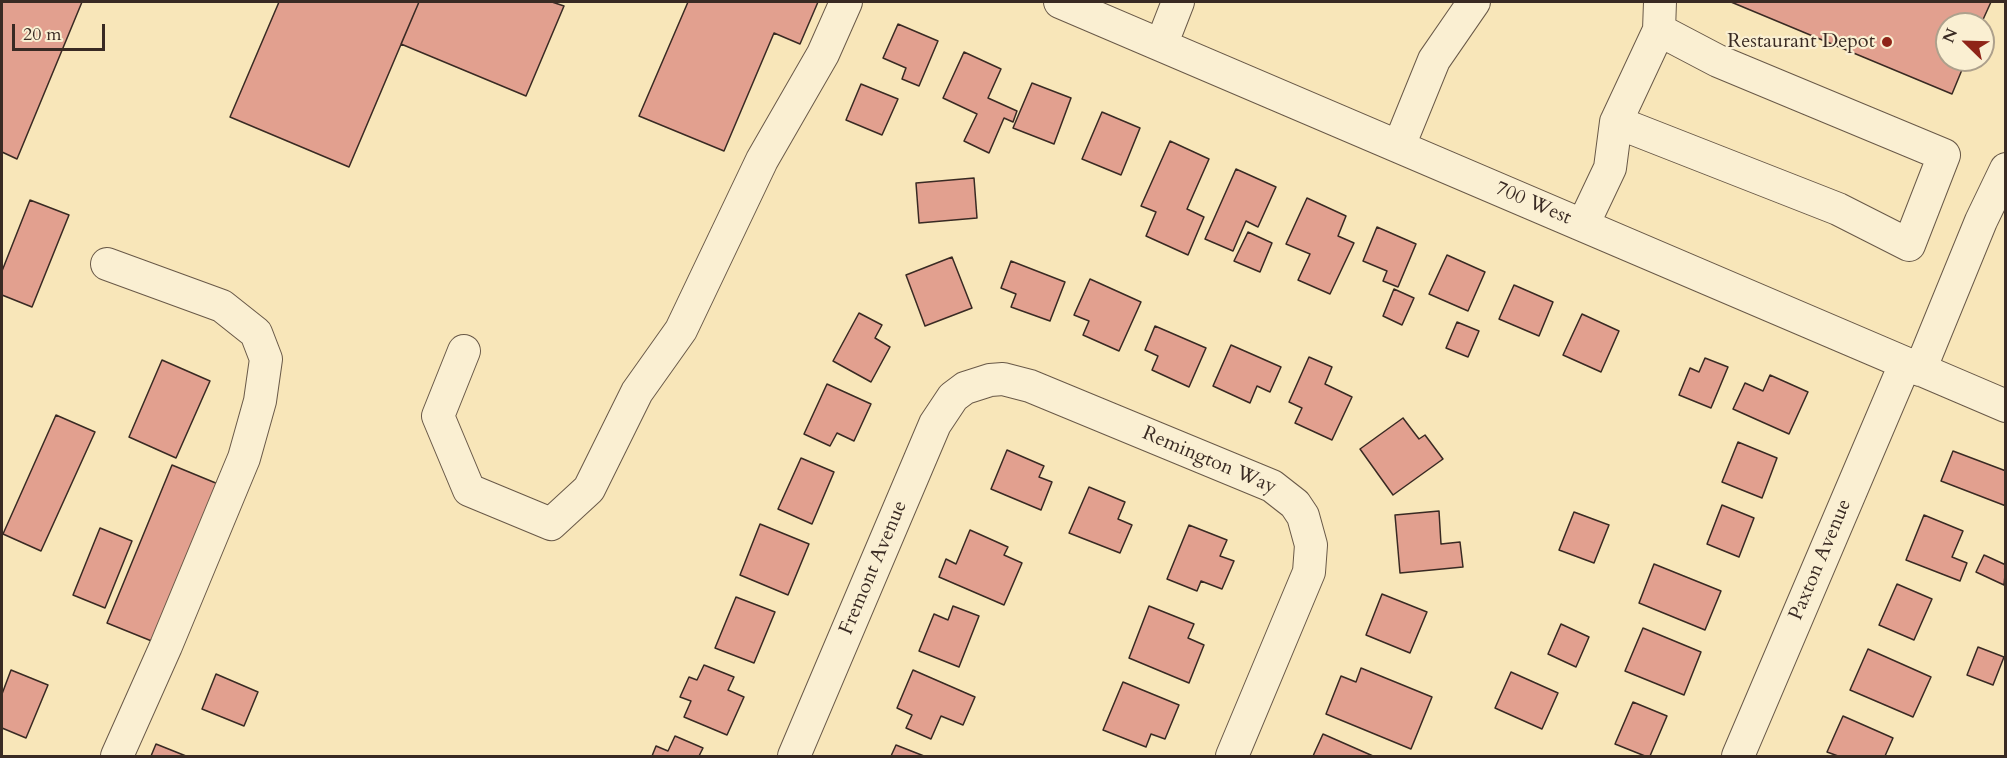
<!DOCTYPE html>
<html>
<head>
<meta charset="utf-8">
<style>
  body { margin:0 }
  #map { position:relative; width:2007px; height:758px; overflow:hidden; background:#f8e6b9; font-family:Cardo,serif }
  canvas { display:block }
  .frame { position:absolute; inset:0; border:3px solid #392a23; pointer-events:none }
  .north { position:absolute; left:1935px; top:12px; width:60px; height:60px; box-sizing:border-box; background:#faefd2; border:2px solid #ada08c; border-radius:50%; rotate:293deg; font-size:16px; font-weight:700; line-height:24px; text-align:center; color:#392a23 }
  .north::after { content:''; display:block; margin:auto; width:21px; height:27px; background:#8f2418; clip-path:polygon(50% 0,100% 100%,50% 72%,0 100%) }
  .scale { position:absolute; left:12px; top:24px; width:93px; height:27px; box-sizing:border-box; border:3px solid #392a23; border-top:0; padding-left:8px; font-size:18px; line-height:21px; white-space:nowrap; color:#392a23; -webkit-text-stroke:4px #faefd2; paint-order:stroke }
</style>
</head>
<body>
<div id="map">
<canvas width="2007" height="758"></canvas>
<div class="frame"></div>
<div class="north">N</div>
<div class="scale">20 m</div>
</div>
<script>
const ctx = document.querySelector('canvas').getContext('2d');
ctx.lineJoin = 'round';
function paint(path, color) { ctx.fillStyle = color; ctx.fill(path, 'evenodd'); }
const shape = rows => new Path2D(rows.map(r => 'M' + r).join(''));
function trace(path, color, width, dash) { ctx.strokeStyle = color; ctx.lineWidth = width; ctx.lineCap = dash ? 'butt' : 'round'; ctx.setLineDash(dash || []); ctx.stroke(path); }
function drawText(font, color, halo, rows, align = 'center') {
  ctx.font = font + ' Cardo,serif'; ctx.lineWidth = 4.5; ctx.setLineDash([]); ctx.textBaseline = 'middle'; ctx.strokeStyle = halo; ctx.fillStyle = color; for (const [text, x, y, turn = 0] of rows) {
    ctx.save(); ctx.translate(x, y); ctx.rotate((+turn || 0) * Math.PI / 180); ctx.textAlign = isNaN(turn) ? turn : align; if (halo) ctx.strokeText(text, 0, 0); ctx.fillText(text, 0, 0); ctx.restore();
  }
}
const building = shape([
  [2,2,82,2,17,159,2,152,2,2],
  [279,2,419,2,349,167,230,117,279,2],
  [419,2,552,2,564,6,526,96,401,44,419,2],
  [688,2,818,2,800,44,774,33,724,151,639,116,688,2],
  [1731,2,1991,2,1981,24,1947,24,1947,60,1966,60,1952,94,1731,2],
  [898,24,938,41,919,86,902,79,906,68,883,58,898,24],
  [964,52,1001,69,988,98,1017,111,1013,122,1004,118,989,153,964,141,977,114,943,98,964,52],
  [1032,83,1071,98,1054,144,1013,128,1032,83],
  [861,84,898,99,882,135,846,120,861,84],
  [1102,112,1140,128,1121,175,1082,159,1102,112],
  [1170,141,1209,159,1187,209,1204,217,1188,255,1146,236,1156,212,1141,206,1170,141],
  [1236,169,1276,187,1258,227,1246,221,1233,251,1205,239,1236,169],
  [974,178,977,218,919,223,916,183,974,178],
  [1307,198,1346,216,1338,236,1354,243,1330,294,1298,280,1310,254,1286,244,1307,198],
  [30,200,69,215,32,307,2,295,2,271,30,200],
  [1377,227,1416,244,1398,287,1383,281,1387,271,1363,261,1377,227],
  [1248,232,1272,243,1260,272,1234,261,1248,232],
  [1447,255,1485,272,1468,311,1429,294,1447,255],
  [952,257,972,308,925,326,906,275,952,257],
  [1011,261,1065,282,1050,321,1011,307,1016,294,1001,288,1011,261],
  [1090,279,1141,302,1119,351,1083,335,1089,321,1074,315,1090,279],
  [1514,285,1553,302,1539,336,1499,319,1514,285],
  [1394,289,1414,298,1402,325,1383,316,1394,289],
  [859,313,882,325,875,338,890,347,871,382,833,361,859,313],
  [1582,314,1619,331,1601,372,1563,355,1582,314],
  [1457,322,1479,331,1468,357,1446,348,1457,322],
  [1155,326,1206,348,1189,387,1152,370,1158,356,1145,350,1155,326],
  [1231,345,1281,367,1270,392,1257,386,1250,403,1213,386,1231,345],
  [1309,357,1332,367,1325,384,1352,397,1332,440,1295,423,1302,408,1289,402,1309,357],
  [1705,358,1728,367,1711,408,1679,395,1690,368,1699,372,1705,358],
  [162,360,210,381,176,458,129,437,162,360],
  [1770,375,1808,392,1789,434,1733,409,1745,383,1763,391,1770,375],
  [827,384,871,404,854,441,837,433,830,446,804,434,827,384],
  [56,415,95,432,41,551,3,534,56,415],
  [1403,418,1419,439,1425,435,1443,459,1393,495,1360,449,1403,418],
  [1738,442,1777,458,1762,498,1722,482,1738,442],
  [1007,450,1044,466,1039,477,1052,482,1041,510,991,489,1007,450],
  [1953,451,2006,471,2006,506,1941,481,1953,451],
  [801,458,834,472,812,524,778,509,801,458],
  [172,465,223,486,159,644,107,623,172,465],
  [1089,487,1125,502,1118,519,1132,525,1120,553,1069,533,1089,487],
  [1722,505,1754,518,1739,557,1707,544,1722,505],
  [1439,511,1441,544,1460,542,1463,567,1400,573,1395,515,1439,511],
  [1574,512,1609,525,1594,563,1559,550,1574,512],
  [1924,515,1963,531,1952,557,1967,563,1960,581,1906,560,1924,515],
  [760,524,809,544,788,595,740,575,760,524],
  [1189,525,1227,540,1220,556,1234,561,1222,589,1201,581,1197,591,1167,579,1189,525],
  [100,528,132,541,105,608,73,595,100,528],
  [970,530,1008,547,1004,555,1022,563,1004,605,939,577,946,559,956,564,970,530],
  [1984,555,2006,565,2004,585,1976,572,1984,555],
  [1654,564,1721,591,1705,630,1639,603,1654,564],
  [1897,584,1932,599,1914,640,1879,625,1897,584],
  [1382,594,1427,612,1410,653,1366,635,1382,594],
  [736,597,775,612,754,663,715,648,736,597],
  [953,606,979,616,959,667,919,651,934,614,948,620,953,606],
  [1149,606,1194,624,1188,638,1204,645,1189,683,1129,658,1149,606],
  [1561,624,1589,637,1576,667,1548,654,1561,624],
  [1643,628,1701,652,1684,695,1625,671,1643,628],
  [1978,647,2004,657,1993,685,1967,675,1978,647],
  [1868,649,1931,677,1913,717,1850,690,1868,649],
  [704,665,734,677,728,690,744,697,727,735,684,717,691,701,680,697,689,677,697,680,704,665],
  [1361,668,1432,697,1411,749,1326,714,1341,676,1356,682,1361,668],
  [11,670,48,685,26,738,2,728,2,694,11,670],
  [913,670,975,697,963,725,941,716,931,739,906,728,912,715,897,708,913,670],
  [1511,672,1558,693,1542,729,1495,708,1511,672],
  [216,674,258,692,244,726,202,709,216,674],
  [1123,682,1179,705,1165,739,1151,734,1146,747,1103,730,1123,682],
  [1633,702,1667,716,1650,756,1645,756,1615,744,1633,702],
  [1843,716,1893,738,1885,756,1838,756,1827,752,1843,716],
  [1323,734,1373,756,1313,756,1323,734],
  [675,736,703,748,699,756,652,756,656,746,668,751,675,736],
  [156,744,186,756,151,756,156,744],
  [896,745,924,756,891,756,896,745]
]);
paint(building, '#e2a08f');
trace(building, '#392a23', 1.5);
const minor = shape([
  [1060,2,2006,406],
  [1659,30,1718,61,1944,155,1909,245,1838,209,1616,122,1659,30,1660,2],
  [1162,43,1178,2],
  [1399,146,1434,60,1474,2],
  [1583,225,1610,168,1616,122],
  [107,264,222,306,256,333,266,359,260,401,244,458,166,646,117,756],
  [464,351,438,416,469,490,551,524,589,489,637,392,681,330,762,160,823,54,846,2],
  [1920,370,1981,221,2006,169],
  [794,756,935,424,953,397,965,388,990,380,1003,379,1030,386,1272,486,1295,504,1303,516,1311,545,1309,572,1232,756],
  [1738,756,1905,364]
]);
trace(minor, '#695948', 34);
trace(minor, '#faefd2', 32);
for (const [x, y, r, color] of [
  [1887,42,6,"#8f2418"]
]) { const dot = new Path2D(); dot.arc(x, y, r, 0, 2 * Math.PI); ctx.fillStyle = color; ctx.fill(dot); trace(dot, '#faefd2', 2); }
drawText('20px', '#392a23', '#faefd2', [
  ["Restaurant Depot",1875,42]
], 'right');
drawText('20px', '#392a23', '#faefd2', [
  ["700 West",1533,204,23],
  ["Remington Way",1209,461,23],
  ["Paxton Avenue",1821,560,-67],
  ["Fremont Avenue",874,568,-67]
]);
</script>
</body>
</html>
